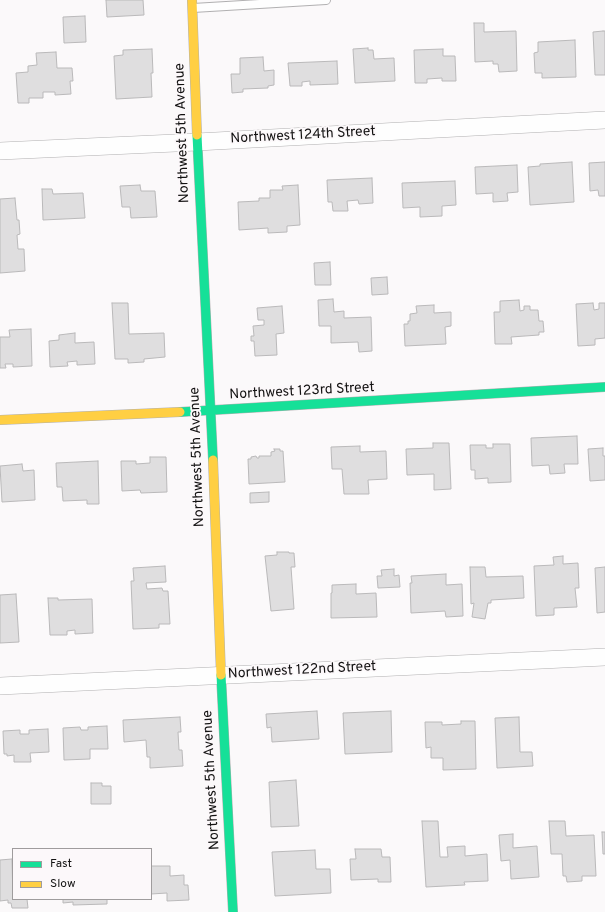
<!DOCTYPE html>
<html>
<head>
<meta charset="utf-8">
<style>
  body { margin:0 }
  #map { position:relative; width:605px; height:912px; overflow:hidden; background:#fbf9fa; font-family:Overpass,sans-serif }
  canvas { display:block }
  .legend { position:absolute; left:12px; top:848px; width:140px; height:52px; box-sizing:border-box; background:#fcf8fa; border:1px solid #9f9c9d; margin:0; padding:5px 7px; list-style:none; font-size:12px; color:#131212 }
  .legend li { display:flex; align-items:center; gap:8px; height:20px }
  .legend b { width:20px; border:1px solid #9f9c9d }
</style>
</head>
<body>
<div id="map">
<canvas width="605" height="912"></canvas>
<ul class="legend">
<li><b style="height:5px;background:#16e098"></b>Fast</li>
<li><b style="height:5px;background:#ffcf43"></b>Slow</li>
</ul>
</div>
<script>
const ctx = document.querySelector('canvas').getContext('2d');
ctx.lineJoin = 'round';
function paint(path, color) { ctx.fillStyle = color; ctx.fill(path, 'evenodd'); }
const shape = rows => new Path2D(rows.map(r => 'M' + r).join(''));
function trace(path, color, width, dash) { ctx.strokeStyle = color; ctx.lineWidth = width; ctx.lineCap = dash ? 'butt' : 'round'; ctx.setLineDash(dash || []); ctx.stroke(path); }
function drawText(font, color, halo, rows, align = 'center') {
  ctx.font = font + ' Overpass,sans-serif'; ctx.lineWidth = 3.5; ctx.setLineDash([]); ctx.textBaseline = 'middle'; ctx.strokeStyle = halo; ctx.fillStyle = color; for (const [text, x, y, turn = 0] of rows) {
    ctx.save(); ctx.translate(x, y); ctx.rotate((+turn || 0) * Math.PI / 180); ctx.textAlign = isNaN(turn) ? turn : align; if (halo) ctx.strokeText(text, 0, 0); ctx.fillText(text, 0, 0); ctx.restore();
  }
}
const building = shape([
  [106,0,143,0,144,15,107,17,106,0],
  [85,16,86,42,64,43,63,17,85,16],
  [474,23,484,23,484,32,516,31,517,71,499,72,498,64,493,64,493,61,475,62,474,23],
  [603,31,605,31,605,75,595,75,593,32,603,31],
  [575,40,576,77,542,78,542,73,535,73,534,53,538,52,538,42,575,40],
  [368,48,368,50,373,50,374,59,394,58,395,81,355,83,353,49,368,48],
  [152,49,153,73,151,73,152,97,116,99,114,56,123,55,123,50,152,49],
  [443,49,443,56,455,56,456,81,442,81,442,78,427,79,427,83,415,83,414,50,443,49],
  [56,52,57,68,72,68,73,81,70,81,71,94,55,95,55,92,43,92,43,98,29,98,29,103,18,103,16,73,28,72,28,66,37,65,36,53,56,52],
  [263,57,264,71,274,70,274,85,268,86,268,88,243,89,243,92,232,93,231,74,240,74,240,58,263,57],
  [337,61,338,84,310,85,310,81,302,82,302,86,290,86,288,63,337,61],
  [572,162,574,202,530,205,528,167,540,166,540,164,572,162],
  [605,162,605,196,599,196,598,190,590,191,589,163,605,162],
  [517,165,518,192,507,193,508,201,493,202,493,193,476,194,475,167,517,165],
  [372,178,373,203,359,204,358,200,347,201,348,211,333,211,332,202,328,202,327,180,372,178],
  [455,181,456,205,442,206,442,216,420,217,420,207,403,208,402,183,455,181],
  [140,185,141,191,155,191,157,217,131,218,130,207,122,207,120,186,140,185],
  [298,185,300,225,287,226,287,232,268,233,268,228,239,230,238,202,259,201,259,198,270,198,270,190,283,190,282,186,298,185],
  [42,189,52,189,53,194,83,193,85,218,43,220,42,189],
  [15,198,17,220,19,220,20,234,17,235,18,249,24,249,25,271,0,273,0,199,15,198],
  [330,262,331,285,315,285,314,263,330,262],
  [387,277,388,294,372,295,371,278,387,277],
  [333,299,334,312,344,311,344,318,371,317,372,351,359,352,358,342,331,343,331,326,319,326,318,300,333,299],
  [519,300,520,311,524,310,524,306,530,306,530,310,538,310,539,321,543,321,544,332,539,332,539,335,511,337,512,344,495,344,494,312,500,312,500,301,519,300],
  [112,303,128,303,129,334,164,333,165,357,144,359,144,362,128,363,128,359,115,359,112,303],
  [593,303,594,310,599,309,599,303,605,303,605,338,595,339,595,345,578,346,576,304,593,303],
  [434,305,434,313,451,312,451,326,445,327,446,344,405,346,404,324,408,324,408,321,410,321,410,314,417,313,416,306,434,305],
  [282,306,284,333,276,334,277,355,255,356,254,341,251,341,251,336,254,336,253,326,264,325,264,320,258,320,257,308,282,306],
  [31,329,32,366,13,367,13,364,5,364,6,368,0,368,0,337,10,337,9,330,31,329],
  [75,333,75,343,94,342,95,364,77,365,77,361,67,362,68,366,50,367,49,341,59,340,59,335,75,333],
  [577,436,578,464,564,464,565,473,550,474,549,465,532,466,531,438,577,436],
  [433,443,449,443,451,489,434,490,434,474,407,475,406,449,433,448,433,443],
  [493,444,510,444,511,482,488,483,488,478,475,479,475,470,471,470,470,445,486,445,486,448,493,448,493,444],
  [360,446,360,452,386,451,387,479,368,480,369,494,344,494,342,469,332,469,331,447,360,446],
  [603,448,603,456,605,456,605,480,590,481,588,449,603,448],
  [274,449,280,449,280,451,283,451,285,482,249,484,248,459,251,459,251,457,256,456,257,458,259,458,259,456,271,456,271,452,275,451,274,449],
  [150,457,166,457,167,492,141,493,140,490,122,491,121,461,136,461,136,464,150,463,150,457],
  [98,461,99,504,87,504,87,500,63,501,62,487,57,487,56,463,98,461],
  [22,464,23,471,34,470,35,500,2,502,0,466,22,464],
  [269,492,269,502,250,503,250,493,269,492],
  [277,552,289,552,289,553,294,553,295,567,291,567,294,609,271,611,265,556,277,555,277,552],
  [563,556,563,564,578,563,579,588,575,588,577,607,554,608,554,615,536,616,534,566,554,565,553,557,563,556],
  [165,566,166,582,146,583,147,589,162,588,163,591,168,591,170,624,159,624,159,628,133,629,131,581,134,581,133,568,165,566],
  [470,567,485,567,486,577,523,576,524,598,491,600,491,603,488,603,485,619,472,617,474,603,471,604,470,567],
  [605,567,605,612,597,613,595,568,605,567],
  [394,569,394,576,399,575,400,587,378,588,377,576,382,576,381,570,394,569],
  [446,574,446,585,462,584,463,616,446,617,445,611,411,613,410,583,412,583,411,576,446,574],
  [356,584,356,594,376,593,377,617,331,618,331,593,332,593,332,585,356,584],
  [16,594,19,642,0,643,0,595,16,594],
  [48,598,58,598,58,600,92,599,93,633,75,634,75,630,67,631,67,635,50,635,48,598],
  [317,711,319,739,272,742,271,727,267,728,266,714,317,711],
  [391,711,392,752,345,754,343,713,391,711],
  [180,717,181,732,178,732,179,750,182,750,183,766,150,768,150,757,147,757,146,740,124,742,123,720,180,717],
  [519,717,520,752,532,752,533,766,497,768,495,718,519,717],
  [461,721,475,721,476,769,443,770,443,758,431,758,431,747,426,748,425,722,442,722,442,725,461,724,461,721],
  [107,726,108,749,90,749,90,759,64,760,63,728,80,727,81,730,88,730,88,727,107,726],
  [48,729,49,752,30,753,31,762,14,762,14,755,7,756,7,754,4,754,3,731,20,730,20,734,29,734,29,730,48,729],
  [296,780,299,826,271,827,269,782,296,780],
  [91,783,102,783,102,786,111,786,111,804,91,804,91,783],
  [422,821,438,821,440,857,448,857,447,847,465,846,465,856,487,854,488,881,464,882,465,885,426,887,422,821],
  [549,821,565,821,566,836,594,835,596,876,582,876,582,881,567,882,566,876,563,876,562,854,551,854,549,821],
  [602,832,605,832,605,854,603,854,602,832],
  [513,834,513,848,537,846,539,877,511,879,510,860,501,861,499,835,513,834],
  [355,849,381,849,382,857,390,857,391,882,378,882,378,879,351,880,350,859,356,859,355,849],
  [315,850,316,869,330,869,331,893,275,896,272,852,315,850],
  [12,859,13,899,27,899,28,908,12,908,11,903,8,903,8,900,0,901,0,860,12,859],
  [151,866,170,866,170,876,184,875,184,885,188,885,189,900,167,901,167,893,151,894,151,866],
  [63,899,107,899,107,904,73,905,73,902,63,903,63,899]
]);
paint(building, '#dfdedf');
trace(building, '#bab9ba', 1);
const lane = shape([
  [193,8,326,0]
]);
const street = shape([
  [0,151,197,142,605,120],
  [0,686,605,657]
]);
const fast = shape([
  [197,135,213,460],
  [180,412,605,387],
  [221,675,233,912]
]);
const slow = shape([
  [192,0,197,135],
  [0,420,180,412],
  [213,460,221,675]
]);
trace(lane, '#b1b0b1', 10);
trace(street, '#b1b0b1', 18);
trace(fast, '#b1b0b1', 10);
trace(slow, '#b1b0b1', 10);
trace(lane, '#fefefe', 8);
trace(street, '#fefefe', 17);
trace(fast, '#16e098', 9);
trace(slow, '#ffcf43', 9);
drawText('14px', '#131212', '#fcf8fa', [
  ["Northwest 5th Avenue",183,133,-92],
  ["Northwest 124th Street",303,136,-3],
  ["Northwest 123rd Street",302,392,-3],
  ["Northwest 5th Avenue",198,457,-92],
  ["Northwest 122nd Street",302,671,-3],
  ["Northwest 5th Avenue",212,780,-93]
]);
</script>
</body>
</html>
